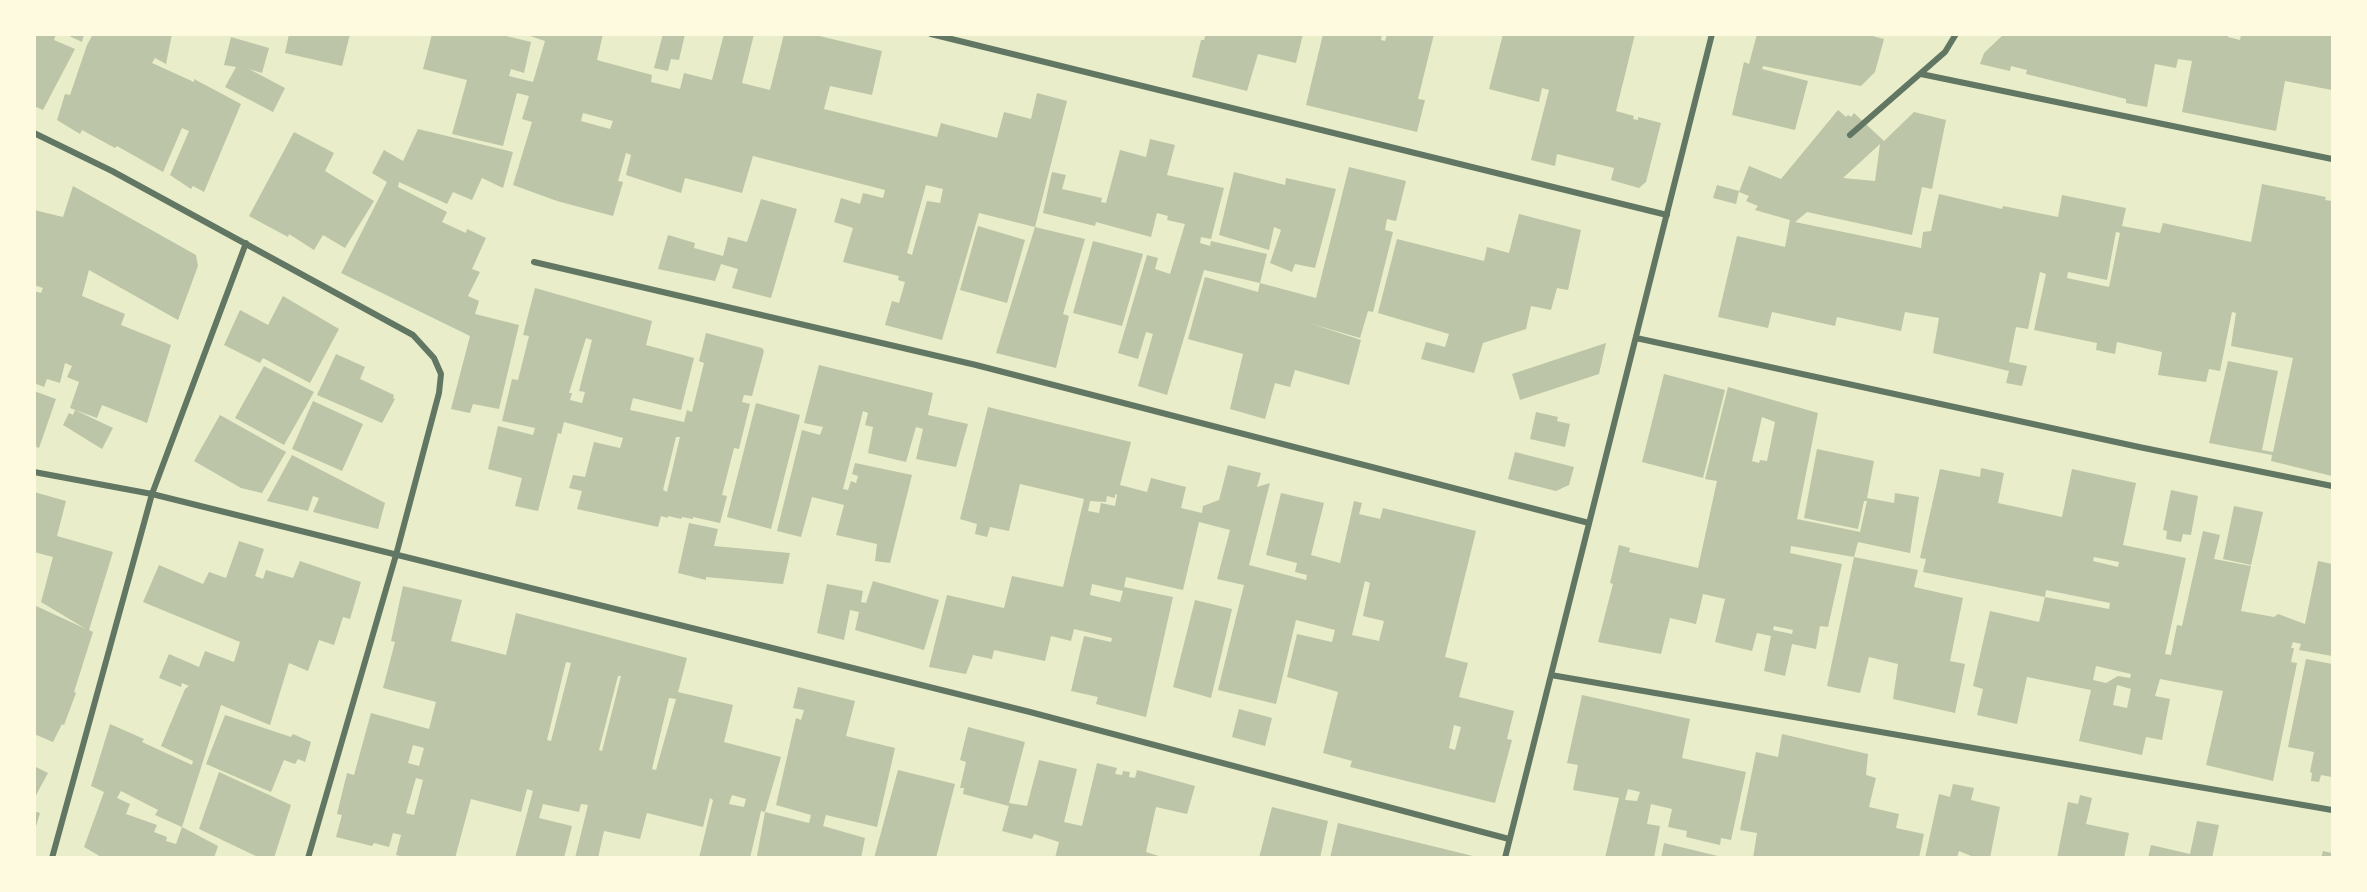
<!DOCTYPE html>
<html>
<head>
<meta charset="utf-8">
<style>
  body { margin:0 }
  #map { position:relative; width:2367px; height:892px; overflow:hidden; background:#e9edc9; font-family:"Public Sans",sans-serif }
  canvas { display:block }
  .frame { position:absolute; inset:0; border:36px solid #fefae0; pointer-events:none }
</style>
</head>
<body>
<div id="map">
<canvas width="2367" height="892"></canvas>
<div class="frame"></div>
</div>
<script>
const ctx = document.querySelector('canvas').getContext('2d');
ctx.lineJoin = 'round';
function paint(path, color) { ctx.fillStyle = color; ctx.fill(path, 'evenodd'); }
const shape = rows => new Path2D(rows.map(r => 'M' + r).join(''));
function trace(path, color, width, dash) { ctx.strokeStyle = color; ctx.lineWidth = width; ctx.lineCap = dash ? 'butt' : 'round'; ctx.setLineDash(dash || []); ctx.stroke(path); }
paint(shape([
  [34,34,56,34,54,40,75,49,43,110,34,106],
  [65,34,84,34,82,42],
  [93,34,172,34,166,64,155,58,152,63,194,82,194,79,241,104,204,192,193,186,191,189,170,175,189,131,182,128,163,172,117,146,115,148,82,130,80,134,57,120,65,94,70,95,87,45],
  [289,34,350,34,342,66,285,53],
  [432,34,498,34,531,42,524,73,511,69,509,76,533,82,545,41,524,34,603,34,597,60,652,75,651,82,680,89,684,73,712,80,724,34,754,34,742,83,770,90,784,34,811,34,882,51,872,95,830,86,824,109,937,137,941,123,997,138,1004,112,1031,119,1037,93,1067,101,1035,227,979,213,942,340,885,325,892,301,899,303,905,282,898,280,899,276,843,262,853,228,834,222,841,198,860,204,863,193,883,198,885,190,753,156,742,193,685,178,681,193,626,175,631,155,626,153,618,181,623,182,613,216,557,201,513,185,532,122,522,119,529,96,517,93,503,146,452,134,467,80,423,69],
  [583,113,613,121,610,129,581,121],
  [926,185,943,189,940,203,927,201,912,255,907,253],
  [663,34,685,34,679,60,671,59,668,71,654,68],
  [1206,34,1303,34,1296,63,1258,54,1247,91,1192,77,1201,40,1204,40],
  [1323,34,1382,34,1381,40,1385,41,1387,34,1434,34,1418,99,1425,100,1417,132,1306,105],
  [1503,34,1635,34,1616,111,1634,116,1633,119,1638,120,1638,117,1661,123,1646,182,1639,188,1611,180,1614,168,1557,154,1555,166,1531,160,1549,90,1542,88,1539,102,1489,89],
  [1757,34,1865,34,1884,39,1875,72,1861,86,1763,66,1762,69,1808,81,1795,130,1732,115,1744,62,1749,64],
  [2004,34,2228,34,2228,37,2240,40,2241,34,2332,34,2332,90,2285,81,2276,131,2182,112,2192,61,2178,59,2176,68,2155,64,2147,107,2126,103,2126,99,2026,74,2027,70,2011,66,2010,71,1980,64,1984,53],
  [231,37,269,48,262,73,249,69,285,88,273,112,225,87,236,67,224,65],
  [1838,110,1846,117,1848,115,1851,117,1854,113,1884,141,1914,112,1946,120,1932,189,1922,187,1912,235,1807,212,1795,222,1921,248,1923,232,1931,231,1939,194,2002,209,2003,206,2058,217,2062,195,2126,208,2122,226,2160,233,2163,223,2251,242,2262,184,2326,197,2325,200,2332,201,2332,476,2271,461,2272,455,2209,443,2228,361,2278,371,2262,450,2273,452,2293,358,2231,346,2236,313,2232,312,2220,371,2209,369,2206,382,2158,375,2162,352,2117,342,2115,354,2096,350,2097,343,2034,330,2046,274,2040,272,2028,329,2016,327,2009,362,2027,366,2022,386,2006,383,2009,371,1933,353,1939,318,1905,312,1901,331,1837,317,1835,326,1772,312,1768,328,1718,317,1737,236,1785,247,1790,220,1755,210,1758,206,1746,201,1749,196,1739,192,1749,166,1781,179],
  [1880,144,1875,181,1843,178],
  [2116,232,2120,233,2109,287,2067,278,2068,272,2107,280],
  [418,129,513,152,503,188,482,178,472,200,453,192,447,204,399,182,398,187,447,212,442,222,466,233,467,229,486,238,472,269,480,272,468,296,479,301,475,314,519,325,499,409,473,404,470,413,451,409,470,336,341,273,387,182,372,173,384,150,403,161],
  [294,132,334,153,325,171,374,201,345,248,323,235,314,250,289,234,288,237,249,216],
  [1150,139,1175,145,1167,175,1224,188,1211,239,1201,237,1200,243,1210,246,1211,241,1267,254,1260,283,1316,298,1349,167,1406,181,1396,221,1387,219,1385,230,1393,232,1373,312,1368,311,1360,338,1309,323,1361,340,1349,385,1295,370,1290,387,1275,383,1265,419,1230,409,1243,354,1188,339,1205,277,1258,292,1260,283,1204,270,1167,395,1138,386,1153,334,1146,332,1138,359,1118,353,1147,255,1158,258,1155,269,1170,274,1185,224,1167,220,1168,216,1157,213,1151,237,1096,222,1095,226,1043,213,1052,172,1066,175,1062,189,1102,198,1101,202,1106,203,1120,150,1146,157],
  [1234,172,1285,185,1286,178,1336,189,1315,268,1295,264,1292,272,1270,263,1281,230,1274,227,1269,250,1219,235],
  [1717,185,1739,191,1736,204,1713,198],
  [73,186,196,255,198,266,178,320,89,270,82,296,125,314,121,325,171,345,147,423,102,405,97,418,70,408,79,382,67,377,72,366,65,363,60,383,47,379,44,387,34,383,34,291,41,293,43,288,34,285,34,210,63,217],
  [761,199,797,209,771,298,732,288,738,269,721,264,715,281,658,269,668,235,695,243,694,248,723,256,728,237,747,242],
  [1519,214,1581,230,1568,290,1557,288,1551,310,1531,306,1526,329,1483,343,1474,373,1421,359,1426,342,1445,347,1449,334,1378,313,1397,239,1484,261,1487,247,1509,253],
  [978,226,1025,240,1007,303,960,290],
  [1035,227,1085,239,1063,314,1069,316,1056,368,996,353],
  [1093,241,1143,254,1122,326,1073,313],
  [535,288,652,321,646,345,694,358,681,410,633,398,630,410,684,422,687,410,692,412,704,363,699,361,706,333,762,348,764,351,752,396,744,395,742,402,750,404,739,449,734,448,722,495,727,496,720,523,693,517,693,519,682,517,681,519,668,516,668,518,661,516,658,527,577,509,582,491,569,488,573,475,585,477,594,442,620,448,623,438,564,422,561,434,558,433,538,511,515,506,522,478,488,469,498,426,533,435,535,428,502,421,512,379,518,380,529,336,523,335],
  [586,338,592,340,579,391,585,392,582,403,570,400,572,393,569,393],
  [676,437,680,437,667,492,663,490],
  [283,296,339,329,310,383,263,358,260,363,224,345,240,310,268,325],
  [1606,343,1599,374,1520,400,1512,374],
  [336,354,365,367,360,379,394,395,393,398,395,399,382,423,317,395],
  [819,365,933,393,928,415,968,424,956,467,916,459,923,429,916,427,906,462,868,453,873,427,865,425,868,413,863,411,843,489,848,490,851,481,856,483,858,476,852,474,855,463,912,475,890,563,875,561,877,544,836,535,844,505,812,497,801,537,777,531,802,430,820,435,823,427,804,423],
  [264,366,314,392,284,445,235,418],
  [1664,374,1725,390,1703,478,1642,462],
  [1728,387,1818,413,1797,519,1860,532,1867,501,1864,501,1858,529,1804,518,1817,449,1874,461,1867,498,1894,503,1895,493,1919,497,1910,553,1858,542,1854,557,1918,570,1914,587,1963,598,1950,661,1965,664,1955,713,1893,699,1898,664,1869,657,1860,693,1827,686,1854,557,1791,546,1790,553,1842,564,1828,627,1820,626,1816,649,1792,644,1785,676,1764,671,1771,636,1757,633,1752,651,1715,642,1725,599,1703,594,1696,624,1670,618,1661,654,1598,642,1613,584,1610,583,1619,545,1630,548,1629,552,1698,568,1717,481,1705,479],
  [1762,417,1775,422,1767,461,1760,460,1759,463,1752,461],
  [1774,626,1793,630,1792,634,1773,630],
  [34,391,56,399,39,448,34,446],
  [313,401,363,424,342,471,292,449],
  [756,403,800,415,771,529,727,517],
  [988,407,1131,442,1120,485,1147,492,1151,478,1186,487,1181,508,1202,513,1203,506,1219,500,1228,465,1261,473,1257,487,1270,483,1249,565,1306,580,1307,575,1295,572,1297,563,1266,555,1281,493,1324,503,1311,555,1340,563,1354,501,1362,503,1359,514,1380,519,1383,508,1476,531,1445,657,1468,663,1459,697,1514,711,1507,739,1512,740,1495,803,1350,767,1352,761,1323,753,1338,692,1287,677,1297,634,1332,642,1335,630,1296,620,1276,704,1218,690,1244,585,1217,579,1230,530,1199,522,1183,590,1126,577,1124,587,1173,597,1146,717,1096,704,1098,697,1071,691,1084,636,1111,642,1112,638,1074,629,1071,641,1051,636,1045,661,994,650,992,659,973,655,966,674,929,667,947,595,1004,608,1012,576,1063,587,1084,499,1020,484,1009,531,990,527,987,537,975,534,977,524,960,519],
  [1115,494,1117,495,1115,506,1101,503,1099,513,1088,511,1090,501,1106,502,1107,496,1115,498],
  [1365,581,1370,583,1363,616,1384,621,1379,641,1352,635],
  [1092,584,1123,591,1120,602,1090,595],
  [1454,725,1461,727,1455,750,1449,748],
  [75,410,113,428,102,449,63,425,69,413,73,415],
  [1536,412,1558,417,1557,421,1570,424,1565,447,1530,439],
  [220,415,286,452,262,493,241,488,194,461],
  [1515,452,1574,467,1569,485,1556,491,1508,479],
  [292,455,385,503,378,529,313,512,319,498,313,496,308,511,267,501],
  [1981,468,2004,473,1998,503,2062,517,2072,469,2136,483,2123,545,2186,558,2165,654,2171,655,2177,625,2182,626,2203,531,2220,535,2214,559,2251,566,2241,611,2274,617,2278,614,2305,624,2318,561,2332,564,2332,656,2299,650,2301,644,2293,642,2291,648,2294,648,2291,662,2297,663,2273,781,2206,765,2223,691,2160,679,2155,696,2170,699,2162,740,2146,737,2142,755,2079,741,2091,690,2027,677,2017,724,1977,715,1983,689,1973,686,1990,611,2039,622,2045,597,2109,609,2110,603,2046,590,2045,597,1923,572,1926,559,1920,558,1940,469,1980,477],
  [2094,557,2119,562,2118,567,2093,561],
  [2096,666,2131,674,2130,678,2118,676,2106,683,2093,680],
  [2117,685,2131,689,2127,708,2113,705],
  [2171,490,2198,496,2191,535,2183,534,2181,542,2166,539,2167,531,2163,530],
  [34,492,66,501,57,536,113,552,89,630,93,632,74,692,76,693,64,725,62,724,53,742,34,734,34,605,86,629,41,602,53,557,34,552],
  [2234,506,2263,512,2251,565,2223,559],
  [689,523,718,529,714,546,790,553,783,584,706,577,706,580,678,573],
  [239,541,264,549,255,576,263,579,266,570,293,578,300,561,361,582,350,619,343,617,334,645,319,640,308,671,289,663,270,725,221,705,182,827,218,846,214,858,103,858,84,847,104,792,91,786,110,724,144,739,142,742,192,765,193,761,161,746,185,689,189,686,182,683,181,687,159,678,169,654,199,667,205,651,234,662,240,642,143,602,159,565,203,584,209,572,226,578],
  [121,791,158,810,155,815,182,827,176,844,166,841,167,837,154,832,157,825,126,814,130,804,117,798],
  [873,581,939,600,924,650,855,630,859,612,850,610,844,640,817,633,827,584,863,591,861,602,866,603],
  [403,586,462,600,451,641,506,655,516,613,687,658,678,692,733,705,724,742,781,757,765,812,809,823,811,815,776,805,796,718,801,720,804,710,793,708,798,687,855,701,846,736,895,748,877,827,826,815,823,826,865,838,861,858,757,856,765,812,761,811,750,858,699,858,713,800,710,798,703,827,647,813,640,839,604,831,598,858,575,858,588,805,581,804,579,812,543,804,539,818,572,826,564,858,515,858,533,791,527,789,521,812,471,799,455,858,407,858,396,855,401,835,393,833,389,847,374,843,372,846,336,837,342,815,337,814,347,773,354,775,371,713,429,729,436,702,383,688,395,642,391,641],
  [566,662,571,663,551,741,547,740],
  [618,676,621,676,602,751,599,750],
  [669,698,676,699,656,770,652,769],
  [413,745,424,748,419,766,408,763],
  [416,778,423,780,414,815,406,813],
  [732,795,746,799,744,807,729,804],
  [1195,600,1232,609,1211,698,1173,687],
  [2306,659,2332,664,2332,777,2321,775,2319,782,2311,781,2312,773,2310,772,2314,752,2288,747],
  [1582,695,1690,719,1682,758,1746,772,1731,840,1721,838,1720,845,1686,837,1687,831,1668,827,1672,809,1651,804,1647,824,1660,826,1654,858,1605,858,1619,798,1573,790,1578,765,1567,763],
  [1628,789,1640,792,1637,801,1625,800],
  [1239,709,1272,718,1265,746,1232,737],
  [225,715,291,737,293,734,311,742,305,762,298,759,295,764,284,760,271,792,206,764],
  [968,727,1025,742,1009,803,1027,806,1039,760,1077,769,1064,822,1082,826,1097,763,1117,768,1115,774,1122,775,1123,771,1130,772,1129,777,1135,778,1137,770,1195,786,1187,814,1156,807,1146,852,1165,858,1055,858,1059,842,1034,834,1032,839,1002,831,1009,806,963,794,964,788,960,788,966,762,960,760],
  [1782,734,1868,754,1866,775,1876,778,1869,807,1899,814,1896,828,1924,834,1919,858,1753,858,1757,833,1740,830,1756,752,1778,757],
  [34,766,48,773,34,799],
  [898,770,955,784,936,858,874,858],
  [219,772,291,805,274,858,260,858,199,829],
  [1953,784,1974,788,1971,800,2000,807,1990,858,1976,858,1959,851,1957,858,1925,858,1939,794,1950,797],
  [2080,795,2092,798,2086,824,2129,833,2124,858,2057,858,2068,802,2078,804],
  [1272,807,1328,821,1320,858,1259,858],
  [34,811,40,813,35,830,34,830],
  [2197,821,2219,825,2212,858,2148,858,2151,845,2190,854],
  [1338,823,1477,857,1477,858,1330,858],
  [1664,843,1722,857,1722,858,1661,858],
  [2323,851,2332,853,2332,858,2321,858]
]), '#bcc5a7');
trace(shape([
  [931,34,1667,215],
  [1921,74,2332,159],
  [34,133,112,171,413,335,434,358,441,374,439,393,396,555,308,858],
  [1850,135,1945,52,1956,34],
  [534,262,976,365,1589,523],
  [1636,338,2139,447,2332,486],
  [34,472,152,494,1030,712,1509,839],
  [1551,675,2332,810],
  [52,858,152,494,246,243],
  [1505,858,1712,34]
]), '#617663', 6);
</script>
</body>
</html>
